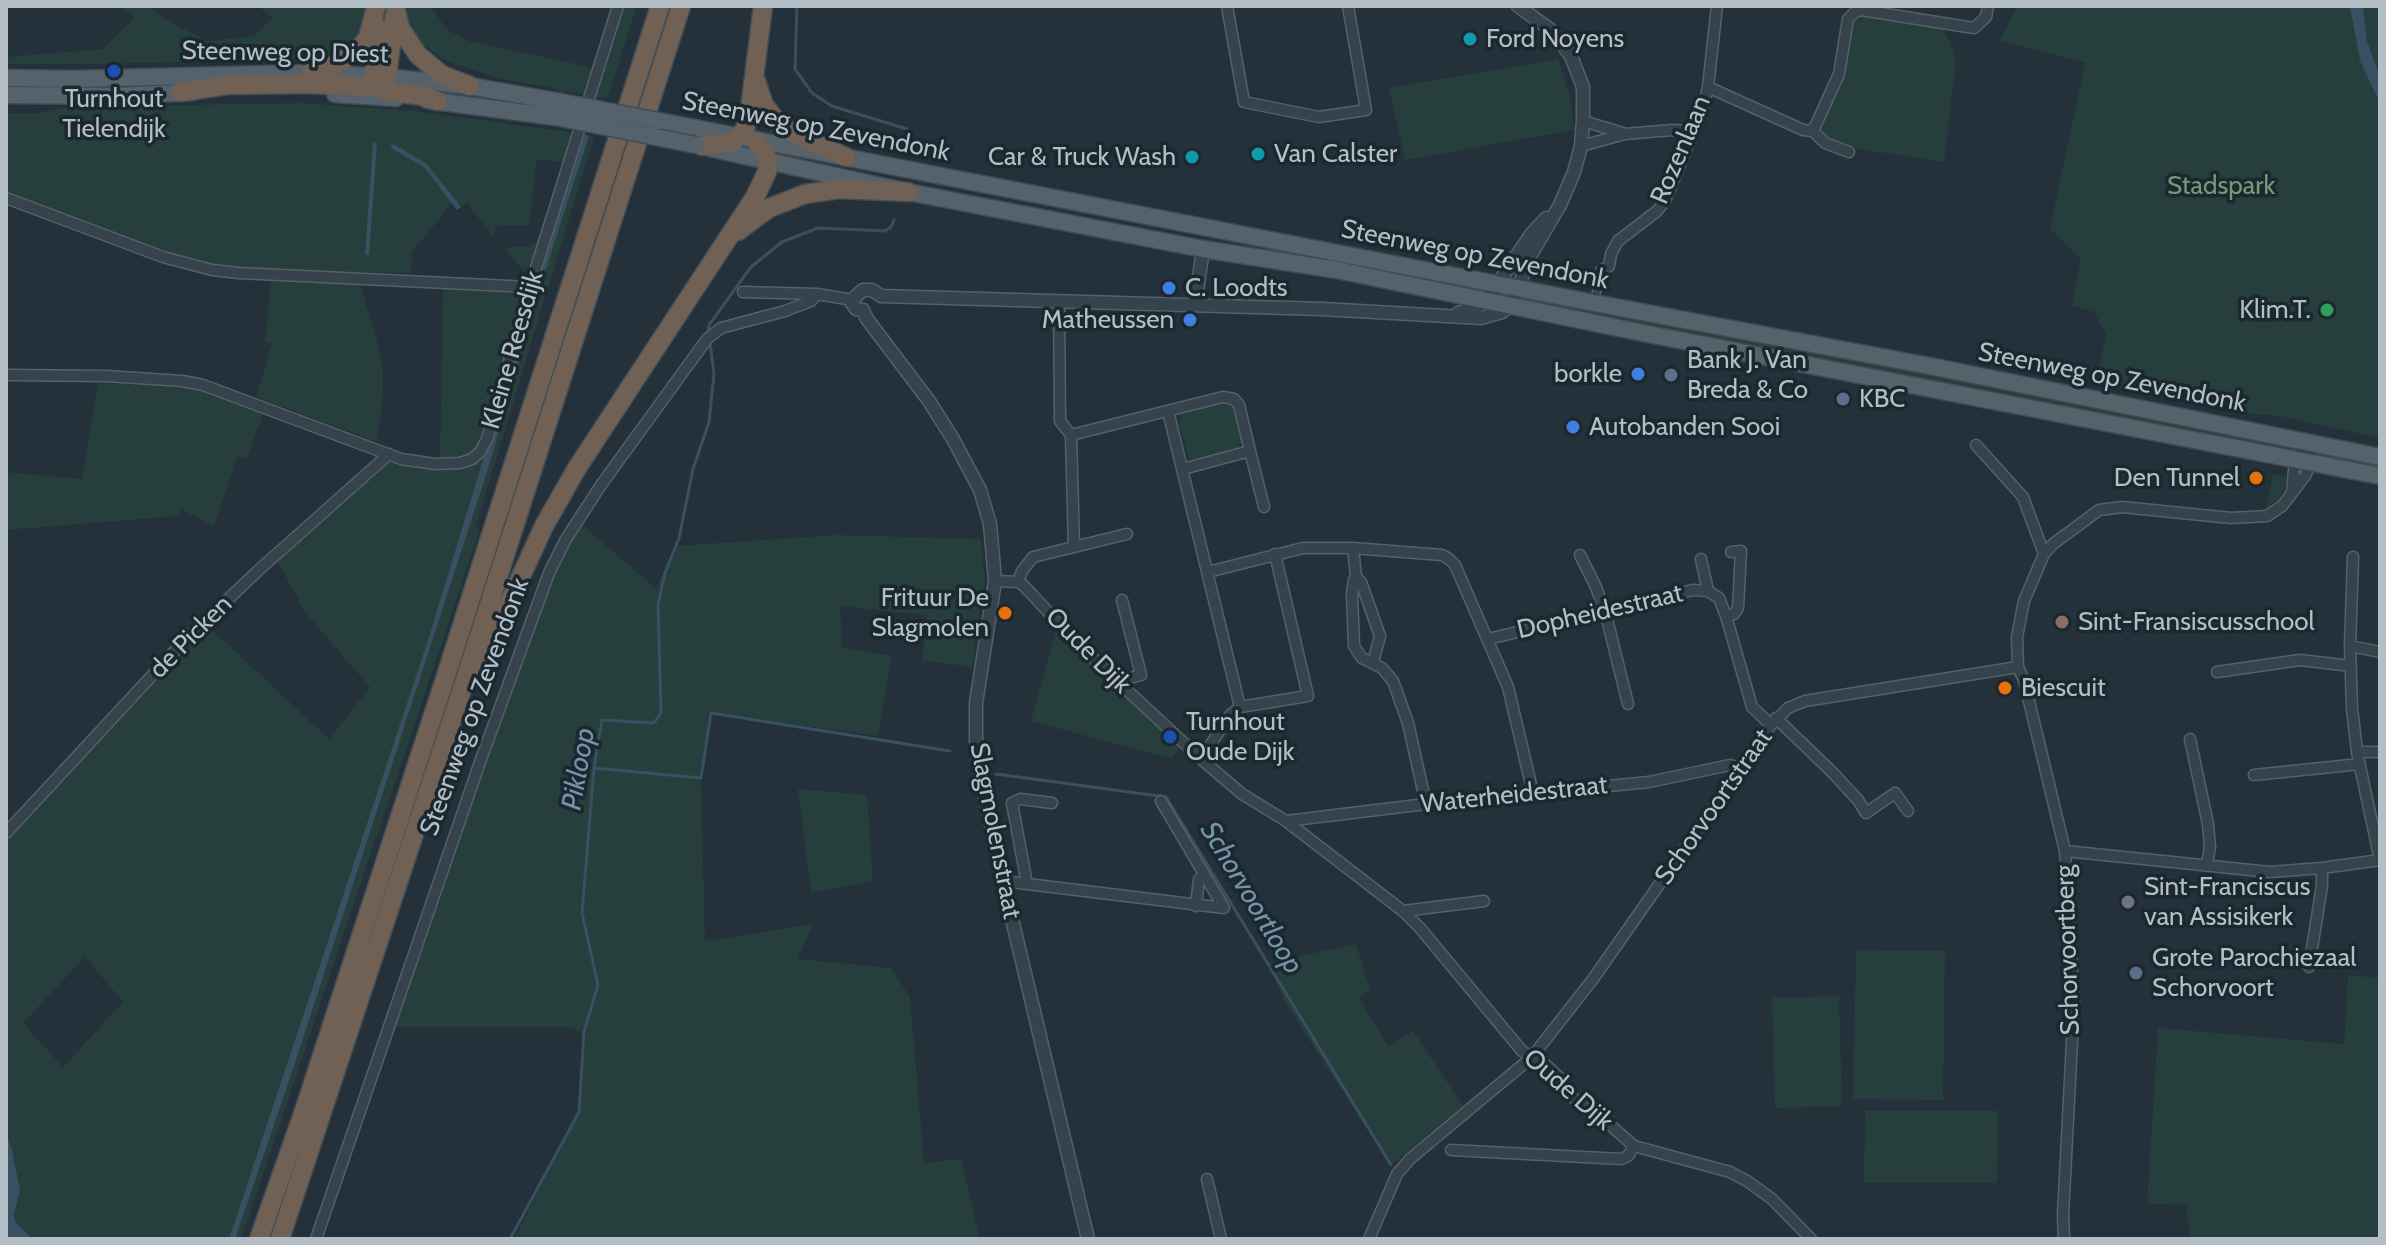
<!DOCTYPE html>
<html>
<head>
<meta charset="utf-8">
<style>
  body { margin:0 }
  #map { position:relative; width:2386px; height:1245px; overflow:hidden; background:#24313b; font-family:Cabin,sans-serif }
  canvas { display:block }
  .frame { position:absolute; inset:0; border:8px solid #b3bec7; pointer-events:none }
</style>
</head>
<body>
<div id="map">
<canvas width="2386" height="1245"></canvas>
<div class="frame"></div>
</div>
<script>
const ctx = document.querySelector('canvas').getContext('2d');
ctx.lineJoin = 'round';
function paint(path, color) { ctx.fillStyle = color; ctx.fill(path, 'evenodd'); }
const shape = rows => new Path2D(rows.map(r => 'M' + r).join(''));
function trace(path, color, width, dash) { ctx.strokeStyle = color; ctx.lineWidth = width; ctx.lineCap = dash ? 'butt' : 'round'; ctx.setLineDash(dash || []); ctx.stroke(path); }
function drawText(font, color, halo, rows, align = 'center') {
  ctx.font = font + ' Cabin,sans-serif'; ctx.lineWidth = 7; ctx.setLineDash([]); ctx.textBaseline = 'middle'; ctx.strokeStyle = halo; ctx.fillStyle = color; for (const [text, x, y, turn = 0] of rows) {
    ctx.save(); ctx.translate(x, y); ctx.rotate((+turn || 0) * Math.PI / 180); ctx.textAlign = isNaN(turn) ? turn : align; if (halo) ctx.strokeText(text, 0, 0); ctx.fillText(text, 0, 0); ctx.restore();
  }
}
paint(shape([
  [122,6,150,6,164,19,208,41,254,36,272,18,258,6,366,6,360,33,344,50,326,58,103,64,6,64,6,57,103,49,134,18],
  [405,6,431,6,446,29,469,41,595,68,587,95,565,91,564,93,548,87,497,78,446,61,421,43,409,26],
  [621,6,637,6,607,99,595,97],
  [2017,6,2380,6,2380,438,2280,416,2254,414,2155,394,2154,395,2096,382,2106,335,2094,312,2072,306,2081,259,2050,229,2085,63,2000,40],
  [1862,16,1943,29,1950,42,1956,63,1944,162,1859,149,1823,136,1821,131,1824,122,1847,64,1854,23],
  [1558,59,1570,96,1574,130,1405,160,1389,88],
  [301,103,415,111,576,133,566,163,537,159,529,225,496,226,494,238,467,203,461,207,455,200,412,252,411,273,312,271,215,266,196,263,6,192,6,113,41,113,67,107],
  [582,134,594,136,475,529,480,530,241,1239,32,1239,15,1221,14,1215,20,1190,12,1150,6,1131,6,842,208,626,329,739,370,687,305,612,277,560,389,462,444,470,474,464,487,453],
  [85,957,123,1002,63,1067,23,1023],
  [625,143,630,144,329,1074,323,1073],
  [544,225,546,225,530,271,525,272,506,250,510,247,528,247,537,241],
  [271,281,360,284,377,341,383,372,383,394,377,442,256,397,272,344,265,342],
  [443,289,506,290,519,297,520,304,480,449,468,457,440,461],
  [1553,304,1630,320,1646,318,2288,445,2289,448,2286,452,1553,309],
  [98,383,194,388,216,394,263,414,247,458,238,456,214,526,181,509,178,516,6,530,6,472,82,479],
  [1226,403,1235,407,1242,442,1236,450,1197,461,1189,459,1179,423,1182,414],
  [2273,474,2286,476,2287,482,2279,498,2266,508],
  [581,524,656,588,676,546,837,535,981,539,985,580,972,667,922,660,927,615,840,606,842,647,892,656,878,736,712,713,701,778,705,941,813,924,798,959,891,968,910,997,924,1163,961,1159,980,1239,514,1239,579,1112,584,1032,564,1027,393,1027,431,913,547,591,564,552],
  [1056,631,1180,747,1172,759,1031,721],
  [798,789,867,795,873,881,811,893],
  [1356,944,1370,989,1359,997,1388,1047,1413,1031,1463,1106,1391,1165,1286,1004,1267,963],
  [1856,950,1945,951,1943,1100,1853,1099],
  [2348,976,2380,977,2380,1239,2191,1239,2186,1205,2147,1204,2158,1028,2344,1044],
  [1839,996,1842,1106,1775,1108,1772,998],
  [1865,1111,1998,1111,1997,1183,1864,1183]
]), '#263e3c');
paint(shape([
  [2350,6,2363,6,2367,41,2380,77,2380,103,2360,61],
  [582,134,589,136,551,253,487,472,294,1066,235,1239,229,1239,429,637],
  [373,143,377,143,369,255,365,255],
  [395,145,426,163,461,207,457,210,425,168,391,148,391,145],
  [6,1131,12,1150,20,1190,14,1215,15,1221,32,1239,6,1239]
]), '#385062');
trace(shape([
  [797,6,795,69,812,93,832,106,907,129,910,135,908,143],
  [708,332,709,325,751,267,782,242,818,228,885,231,891,227,894,220],
  [594,768,701,778,711,713,950,751],
  [996,774,1166,797,1391,1165],
  [510,1239,579,1112,584,1032,598,985,582,913,594,768,602,720,654,723,661,713,658,604,665,573,679,538,693,469,709,422,714,374,710,342]
]), '#385062', 3);
const pedestrian = shape([
  [1594,303,1601,271]
]);
const minor = shape([
  [1227,6,1244,102,1319,117,1366,110,1348,6],
  [1708,87,1803,130,1813,131,1839,74,1848,19,1855,12,1861,10,1974,28,1986,17,1988,6],
  [1583,121,1623,133],
  [1813,131,1825,143,1849,152],
  [1581,146,1625,134,1672,130,1694,131],
  [6,198,163,257,212,270,239,273,530,287],
  [1601,271,1609,266,1611,254,1618,241,1657,211,1665,201,1703,109,1708,87,1717,6],
  [743,292,817,294,853,300],
  [1059,303,1060,421,1071,435],
  [6,375,106,376,182,381,203,385,401,459,435,464,460,463,472,459,480,452,487,439,530,287,618,6],
  [1168,411,1240,707],
  [1976,445,2023,497,2044,554],
  [1250,451,1264,507],
  [2292,492,2295,459,2310,442],
  [1074,547,1071,435,1223,397,1234,399,1239,405,1250,451,1183,469],
  [1353,548,1356,577,1354,580,1352,594,1354,646,1362,658,1382,668,1393,681,1408,723,1426,804],
  [1580,555,1595,585,1605,611,1628,704],
  [2353,557,2350,646,2352,708,2357,752,2380,860],
  [1701,559,1708,591],
  [1208,572,1303,548,1353,548,1442,555,1449,559,1455,565,1508,687,1533,793],
  [1356,577,1361,582,1380,636,1373,662],
  [995,581,1018,582,1023,585,1085,651,1201,759,1242,794,1286,821,1403,911,1420,928,1522,1051,1546,1065,1562,1080,1562,1087,1594,1117,1601,1117,1634,1146,1730,1172,1747,1181,1772,1199,1811,1239],
  [1018,582,1022,571,1033,557,1127,534],
  [1726,616,1734,614,1738,608,1741,551,1731,552],
  [1488,639,1693,590,1708,591,1719,598,1726,616,1752,707,1771,725],
  [2350,646,2380,652],
  [2217,672,2300,660,2351,666],
  [1118,681,1141,675,1122,600],
  [1776,718,1832,772,1858,800,1866,813,1895,793,1908,811],
  [2190,739,2208,824,2210,847,2207,864],
  [2357,752,2380,752],
  [1201,759,1230,715,1240,707,1308,696,1275,554],
  [2254,775,2360,764],
  [1286,821,1426,804,1649,782,1730,765,1741,768],
  [6,833,186,639,261,568,389,454],
  [2065,851,2270,872,2322,868,2380,860],
  [1003,881,1224,908,1161,801],
  [1027,884,1012,803,1020,799,1052,803],
  [1196,906,1199,879],
  [1403,911,1484,901],
  [2309,967,2322,886,2322,868],
  [1451,1150,1621,1159,1628,1156,1634,1146],
  [1207,1179,1221,1239],
  [316,1239,480,762,549,573,566,539,601,485,707,339,721,328,785,311,811,301,817,294],
  [1369,1239,1397,1174,1410,1159,1532,1057,1593,979,1771,725,1788,708,1805,701,2018,667],
  [2064,1239,2063,1215,2074,1003,2065,851,2024,680,2018,667,2017,637,2024,601,2044,554,2053,544,2099,510,2122,507,2231,518,2267,516,2282,506,2305,476,2311,463,2310,442]
]);
const tertiary = shape([
  [1195,305,1203,249],
  [863,310,856,309,852,303,855,297,863,290,872,290,881,296,1322,309,1481,318,1502,312,1510,305,1519,288,1526,263,1560,205,1574,172,1581,146,1583,121,1583,87,1571,56,1551,30,1518,6],
  [863,310,867,319,929,401,953,439,980,490,990,524,995,581,976,703,976,744,981,779,1003,881,1088,1239],
  [1458,313,1477,307,1487,300,1532,233,1546,218]
]);
const primary = shape([
  [6,78,73,79,310,73,387,77,470,86,561,102],
  [335,94,396,98],
  [6,95,120,96,192,92],
  [427,100,556,117],
  [659,121,1594,303,1935,367,2380,457],
  [709,148,908,192,1203,249,1337,270,1648,334,2380,476]
]);
const motorway = shape([
  [395,6,400,28,418,55,442,75,470,86],
  [377,27,374,76,379,87],
  [310,73,336,65,359,49,368,37,376,7],
  [756,81,764,105,778,123,798,136,846,157],
  [379,87,387,77,394,18],
  [180,92,227,85,306,84,379,87,384,91,423,96,438,101],
  [702,146,733,142,744,131,749,117,763,6],
  [738,231,769,208,805,194,839,189,908,192],
  [479,668,544,526,577,468,755,197,767,172,768,160,763,150,756,141],
  [259,1239,303,1114,444,682,660,6],
  [280,1239,462,689,681,6]
]);
trace(pedestrian, '#556169', 10);
trace(minor, '#556169', 13);
trace(tertiary, '#556169', 15);
trace(primary, '#404c54', 19);
trace(motorway, '#424e56', 21);
trace(pedestrian, '#37434c', 7);
trace(minor, '#37434c', 10);
trace(tertiary, '#37434c', 12);
trace(primary, '#55626c', 16);
trace(motorway, '#716155', 18);
const primaryBridge = shape([
  [561,102,659,121],
  [556,117,696,145]
]);
trace(primaryBridge, '#404c54', 19, []);
trace(primaryBridge, '#55626c', 16);
for (const [x, y, r, color] of [
  [1470,39,8,"#0f9aa8"],
  [114,71,8,"#1a4fb4"],
  [1258,154,8,"#0f9aa8"],
  [1192,157,8,"#0f9aa8"],
  [1169,288,8,"#3f7fe0"],
  [2327,310,8,"#2e9e5b"],
  [1190,320,8,"#3f7fe0"],
  [1638,374,8,"#3f7fe0"],
  [1671,375,8,"#5c6f8a"],
  [1843,399,8,"#5c6f8a"],
  [1573,427,8,"#3f7fe0"],
  [2256,478,8,"#e8710a"],
  [1005,613,8,"#e8710a"],
  [2062,622,8,"#8d6e63"],
  [2005,688,8,"#e8710a"],
  [1170,737,8,"#1a4fb4"],
  [2128,902,8,"#6b7280"],
  [2136,973,8,"#5c6f8a"]
]) { const dot = new Path2D(); dot.arc(x, y, r, 0, 2 * Math.PI); ctx.fillStyle = color; ctx.fill(dot); trace(dot, '#1c2830', 3); }
drawText('26px', '#b3bec7', '#1c2830', [
  ["Ford Noyens",1486,39],
  ["Turnhout",114,99,"center"],
  ["Tielendijk",114,129,"center"],
  ["Van Calster",1274,154],
  ["Car & Truck Wash",1176,157,"right"],
  ["C. Loodts",1185,288],
  ["Klim.T.",2311,310,"right"],
  ["Matheussen",1174,320,"right"],
  ["Bank J. Van",1687,360],
  ["Breda & Co",1687,390],
  ["borkle",1622,374,"right"],
  ["KBC",1859,399],
  ["Autobanden Sooi",1589,427],
  ["Den Tunnel",2240,478,"right"],
  ["Frituur De",989,598,"right"],
  ["Slagmolen",989,628,"right"],
  ["Sint-Fransiscusschool",2078,622],
  ["Biescuit",2021,688],
  ["Turnhout",1186,722],
  ["Oude Dijk",1186,752],
  ["Sint-Franciscus",2144,887],
  ["van Assisikerk",2144,917],
  ["Grote Parochiezaal",2152,958],
  ["Schorvoort",2152,988]
], 'left');
drawText('26px', '#b3bec7', '#1c2830', [
  ["Steenweg op Diest",285,53,1],
  ["Steenweg op Zevendonk",816,127,11],
  ["Rozenlaan",1681,150,-67],
  ["Steenweg op Zevendonk",1475,255,11],
  ["Kleine Reesdijk",513,350,-74],
  ["Steenweg op Zevendonk",2112,378,11],
  ["Dopheidestraat",1600,612,-13],
  ["de Picken",191,637,-45],
  ["Oude Dijk",1088,651,45],
  ["Steenweg op Zevendonk",475,707,-70],
  ["Waterheidestraat",1514,795,-6],
  ["Schorvoortstraat",1714,807,-55],
  ["Slagmolenstraat",995,831,79],
  ["Schorvoortberg",2068,950,-92],
  ["Oude Dijk",1568,1090,41]
]);
drawText('26px', '#719c75', '#1c2830', [
  ["Stadspark",2221,186]
]);
drawText('italic 28px', '#7494aa', '#1c2830', [
  ["Pikloop",579,769,-80],
  ["Schorvoortloop",1251,898,59]
]);
</script>
</body>
</html>
